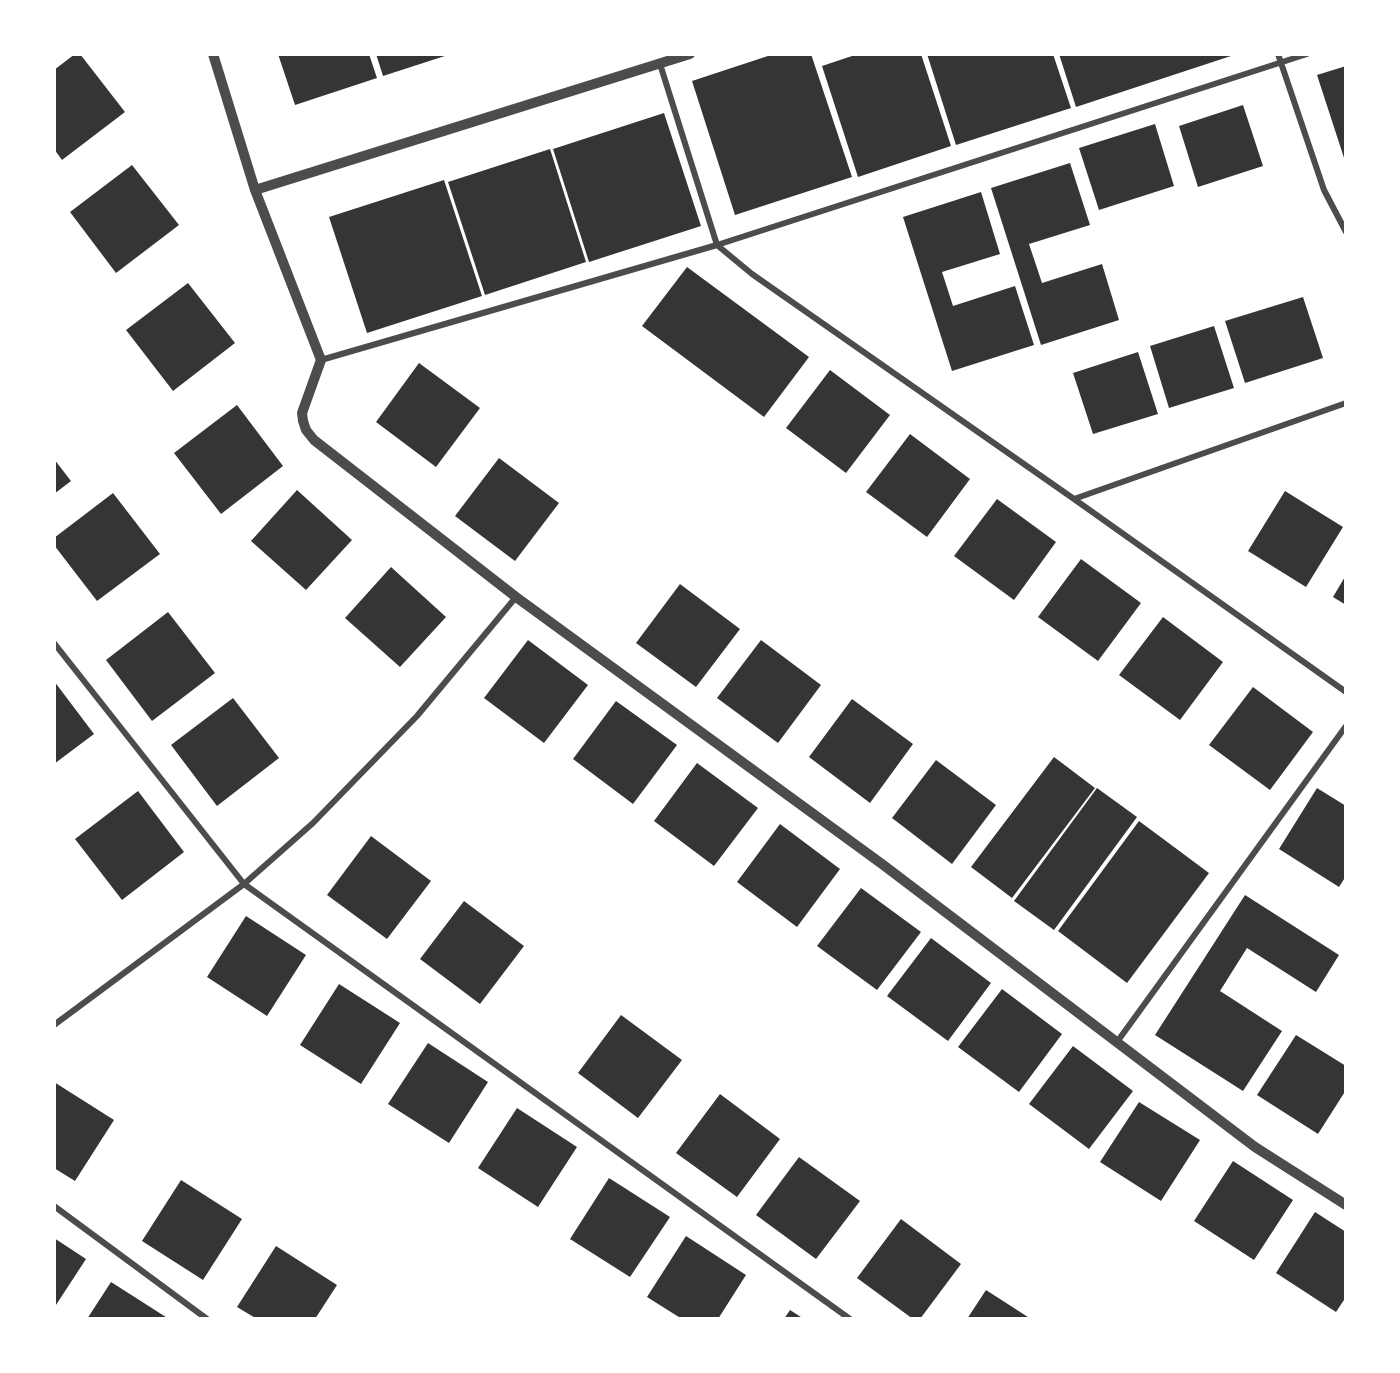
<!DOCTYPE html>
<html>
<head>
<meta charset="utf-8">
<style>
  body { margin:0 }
  #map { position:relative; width:1400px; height:1373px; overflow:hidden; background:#fff; font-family:"Alegreya Sans",sans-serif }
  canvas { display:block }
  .frame { position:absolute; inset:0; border:56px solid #fff; pointer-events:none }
</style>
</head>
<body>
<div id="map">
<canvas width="1400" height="1373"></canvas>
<div class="frame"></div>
</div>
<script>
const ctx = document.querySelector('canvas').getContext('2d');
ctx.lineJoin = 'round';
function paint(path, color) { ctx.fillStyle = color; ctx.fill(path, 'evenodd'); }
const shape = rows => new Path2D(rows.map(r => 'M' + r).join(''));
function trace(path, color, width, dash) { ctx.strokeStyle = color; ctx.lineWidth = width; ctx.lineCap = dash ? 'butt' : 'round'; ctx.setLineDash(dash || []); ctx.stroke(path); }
paint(shape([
  [75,54,80,54,125,112,62,160,54,149,54,70],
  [278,54,369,54,377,78,295,105],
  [376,54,451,54,383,76],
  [774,54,811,54,852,177,735,215,692,81],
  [858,54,921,54,951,146,858,177,822,66],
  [927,54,1053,54,1071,108,956,145],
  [1059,54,1237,54,1076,107],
  [1346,66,1346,164,1317,75],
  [1243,105,1263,166,1198,187,1179,126],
  [664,113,701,226,589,262,553,149],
  [1155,124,1174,186,1099,210,1079,148],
  [550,149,586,262,485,295,448,182],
  [1070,163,1090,225,1029,244,1042,283,1102,264,1119,320,1041,345,991,188],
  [132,165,179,225,116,273,70,212],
  [444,180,482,296,367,333,329,217],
  [981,192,1000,254,942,272,953,306,1015,286,1034,345,952,371,903,217],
  [687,267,809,357,764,417,642,326],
  [188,283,235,343,173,391,126,330],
  [1303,297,1323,358,1245,383,1225,321],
  [1214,326,1234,388,1169,408,1150,346],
  [1138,352,1158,414,1093,434,1073,373],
  [419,363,480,408,436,467,376,422],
  [830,370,890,415,846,473,786,428],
  [237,405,283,466,221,514,174,453],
  [910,434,970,479,927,537,866,492],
  [499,458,559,503,515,561,455,516],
  [54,459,71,481,54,494],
  [297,490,352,540,306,590,251,541],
  [1285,491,1343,527,1306,587,1248,551],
  [113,493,160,554,97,601,54,545,54,538],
  [997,499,1056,542,1014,600,954,556],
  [1081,559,1141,603,1098,661,1038,617],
  [391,567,446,617,400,667,345,618],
  [1346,575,1346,605,1333,597],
  [680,584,740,629,696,687,636,643],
  [168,612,215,673,152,721,106,660],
  [1163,617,1223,662,1180,720,1119,675],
  [528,640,588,685,544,743,484,698],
  [761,640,821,685,778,743,717,698],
  [54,681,94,734,54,764],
  [1253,687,1313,732,1270,790,1209,745],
  [233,698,279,758,217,806,171,745],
  [852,699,913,744,870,803,809,757],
  [616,701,677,745,633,804,573,759],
  [1054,757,1095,788,1012,898,971,867],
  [936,760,996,805,952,864,892,818],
  [697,763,758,808,714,866,654,821],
  [1097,788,1137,817,1054,930,1014,901],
  [1317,788,1346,806,1346,876,1339,887,1279,849],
  [138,791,184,852,122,900,75,839],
  [1139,821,1209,873,1127,983,1058,931],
  [780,824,840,869,797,927,737,882],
  [371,836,431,881,387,939,327,895],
  [861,888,921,932,877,990,817,946],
  [1245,895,1339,955,1316,992,1247,948,1220,991,1282,1031,1243,1091,1155,1035],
  [464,901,524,946,480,1004,420,959],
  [246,916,306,955,267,1016,207,977],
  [931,938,991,983,948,1041,887,996],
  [339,984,400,1023,361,1084,300,1045],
  [1002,989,1062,1034,1019,1092,958,1047],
  [621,1015,682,1060,638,1118,578,1073],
  [1296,1035,1346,1066,1346,1090,1318,1134,1257,1095],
  [428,1043,488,1082,449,1143,388,1104],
  [1073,1046,1133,1091,1089,1149,1029,1104],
  [54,1082,114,1120,75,1181,54,1168],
  [720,1094,780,1139,737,1197,676,1153],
  [1139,1102,1200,1140,1161,1201,1100,1162],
  [517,1108,577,1147,538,1207,478,1168],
  [799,1157,860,1201,816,1259,756,1215],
  [1233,1161,1293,1200,1254,1260,1194,1221],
  [609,1178,670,1217,630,1277,570,1239],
  [181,1180,242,1219,203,1280,142,1241],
  [1315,1212,1346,1232,1346,1297,1336,1312,1276,1273],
  [901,1219,961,1264,920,1319,913,1319,857,1278],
  [686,1236,746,1275,718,1319,682,1319,647,1297],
  [54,1238,86,1259,54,1308],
  [276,1246,337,1285,315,1319,257,1319,237,1307],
  [111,1282,169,1319,87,1319],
  [986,1290,1031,1319,967,1319],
  [790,1310,804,1319,784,1319]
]), '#353535');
trace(shape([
  [1278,54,1324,190,1346,232],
  [660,64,717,245],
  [717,245,752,274,1074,499,1346,692],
  [321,360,717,245,1307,54],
  [1074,499,1346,403],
  [54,643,244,884,850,1319],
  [54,1025,244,884,313,823,417,716,516,597],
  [1117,1042,1346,726],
  [54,1206,207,1319]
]), '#4c4c4c', 6);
trace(shape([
  [213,54,255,190,321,360,302,413,303,421,306,430,314,440,516,597,882,864,1255,1147,1346,1205],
  [255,190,690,54]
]), '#4c4c4c', 10);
</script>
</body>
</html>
